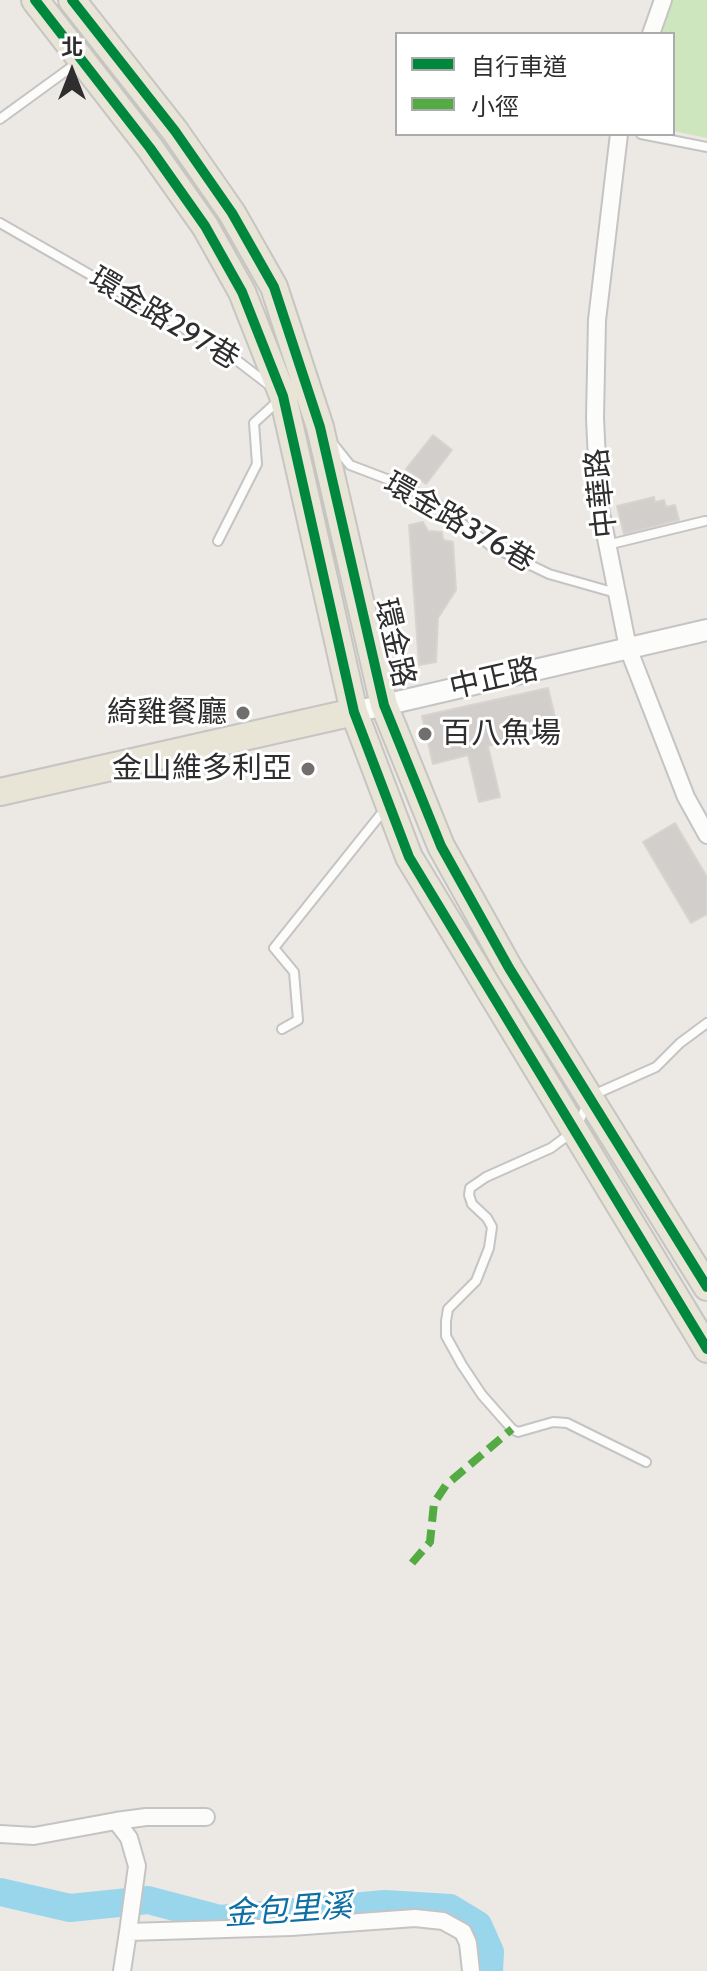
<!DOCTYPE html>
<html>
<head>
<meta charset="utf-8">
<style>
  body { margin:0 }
  #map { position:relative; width:707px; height:1971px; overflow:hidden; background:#ece8e4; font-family:Cabin,"Noto Sans TC",sans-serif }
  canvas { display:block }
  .legend { position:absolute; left:395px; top:32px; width:280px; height:104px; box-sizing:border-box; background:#fff; border:2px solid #ababab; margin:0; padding:10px 14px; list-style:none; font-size:24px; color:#2e2e2e }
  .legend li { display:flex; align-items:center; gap:16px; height:40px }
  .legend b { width:40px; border:2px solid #ababab }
  .north { position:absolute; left:32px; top:32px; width:80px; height:80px; -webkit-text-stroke:6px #fff; paint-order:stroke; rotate:0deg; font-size:22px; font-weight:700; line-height:32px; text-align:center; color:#2e2e2e }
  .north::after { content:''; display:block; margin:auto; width:28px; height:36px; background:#2e2e2e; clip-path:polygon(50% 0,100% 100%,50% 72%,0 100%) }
</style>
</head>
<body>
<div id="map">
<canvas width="707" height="1971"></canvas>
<ul class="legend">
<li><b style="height:10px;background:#00873e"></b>自行車道</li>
<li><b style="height:10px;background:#54ab44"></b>小徑</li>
</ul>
<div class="north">北</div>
</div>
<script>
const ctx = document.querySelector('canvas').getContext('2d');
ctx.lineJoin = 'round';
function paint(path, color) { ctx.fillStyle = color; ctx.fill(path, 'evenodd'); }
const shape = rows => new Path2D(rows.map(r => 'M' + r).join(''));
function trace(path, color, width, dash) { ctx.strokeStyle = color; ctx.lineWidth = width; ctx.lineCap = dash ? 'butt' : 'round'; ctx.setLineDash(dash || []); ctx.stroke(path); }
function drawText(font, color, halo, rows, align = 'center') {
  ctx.font = font + ' Cabin,"Noto Sans TC",sans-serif'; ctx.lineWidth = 6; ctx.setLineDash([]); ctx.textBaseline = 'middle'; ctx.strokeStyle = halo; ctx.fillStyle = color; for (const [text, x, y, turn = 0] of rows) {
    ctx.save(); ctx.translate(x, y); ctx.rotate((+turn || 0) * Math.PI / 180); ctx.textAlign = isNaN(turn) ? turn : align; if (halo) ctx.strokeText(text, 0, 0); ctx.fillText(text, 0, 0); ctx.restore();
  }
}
paint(shape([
  [671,0,707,0,707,138,673,131,673,34,660,34]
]), '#cee6be');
trace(shape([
  [0,1892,70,1908,148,1900,220,1919,385,1904,450,1908,478,1925,490,1952,489,1971]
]), '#99d6ec', 28);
const building = shape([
  [433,435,452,450,426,484,406,469,433,435],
  [654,497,655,502,664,500,666,507,675,505,679,520,624,534,617,506,654,497],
  [423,522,428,531,442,532,443,540,453,542,456,590,438,618,436,662,419,665,409,525,423,522],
  [548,688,558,730,488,746,500,797,479,802,468,755,433,764,422,716,548,688],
  [675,823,707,877,707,914,691,923,643,842,675,823]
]);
paint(building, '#d1cecb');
trace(building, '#d7d4d0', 2);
const service = shape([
  [0,119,77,63],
  [641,134,707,147],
  [0,223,230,355,269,385],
  [334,445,350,465,400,484,437,504,491,546,549,574,616,593],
  [218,541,257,464,254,423,277,402],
  [607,545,705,521],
  [282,1029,298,1020,294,972,274,948,385,809],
  [646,1462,567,1423,553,1422,518,1432,512,1429,482,1395,462,1365,446,1336,446,1321,448,1309,476,1281,489,1248,492,1227,487,1218,472,1204,469,1195,470,1188,486,1177,551,1148,575,1130,591,1096,656,1067,680,1043,707,1023]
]);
const minor = shape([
  [651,34,663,0],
  [619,134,597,320,595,418,599,503,628,648,686,797,707,835],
  [116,1821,146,1817,206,1817],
  [0,1834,34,1836,116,1821,129,1838,137,1866,128,1932,291,1927,415,1918,443,1921,463,1932,468,1943,471,1971],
  [122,1971,128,1932]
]);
const tertiary = shape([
  [354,712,707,630]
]);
const primary = shape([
  [35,0,150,148,205,226,242,292,283,396,354,712,409,857,707,1349],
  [72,0,175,131,232,213,274,287,320,427,384,705,441,846,509,968,707,1287],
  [0,792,354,712]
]);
trace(service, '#c5c4c5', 12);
trace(minor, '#c5c4c5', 20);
trace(tertiary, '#c5c4c5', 24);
trace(primary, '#c6c5c4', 30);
trace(service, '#fcfcfb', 8);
trace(minor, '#fcfcfb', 16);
trace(tertiary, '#fcfcfb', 20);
trace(primary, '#e8e4d6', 26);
trace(shape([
  [412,1563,430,1542,434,1503,446,1485,512,1429]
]), '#54ab44', 8, [16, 8]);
trace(shape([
  [35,0,150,148,205,226,242,292,283,396,354,712,409,857,707,1349],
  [72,0,175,131,232,213,274,287,320,427,384,705,441,846,509,968,707,1287]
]), '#00873e', 10);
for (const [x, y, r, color] of [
  [243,713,8,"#706f6e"],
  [425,734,8,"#706f6e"],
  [308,769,8,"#706f6e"]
]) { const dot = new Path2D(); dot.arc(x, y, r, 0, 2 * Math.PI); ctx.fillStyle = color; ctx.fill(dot); trace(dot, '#fff', 3); }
drawText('30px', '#2e2e2e', '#fff', [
  ["環金路297巷",164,319,31],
  ["中華路",602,493,-96],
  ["環金路376巷",459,523,30],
  ["環金路",394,643,77],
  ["中正路",494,679,-13]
]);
drawText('30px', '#2e2e2e', '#fff', [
  ["綺雞餐廳",227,713],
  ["百八魚場",441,734,"left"],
  ["金山維多利亞",292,769]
], 'right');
drawText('italic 32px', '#0d6fa3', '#fff', [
  ["金包里溪",288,1911,-4]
]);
</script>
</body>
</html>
